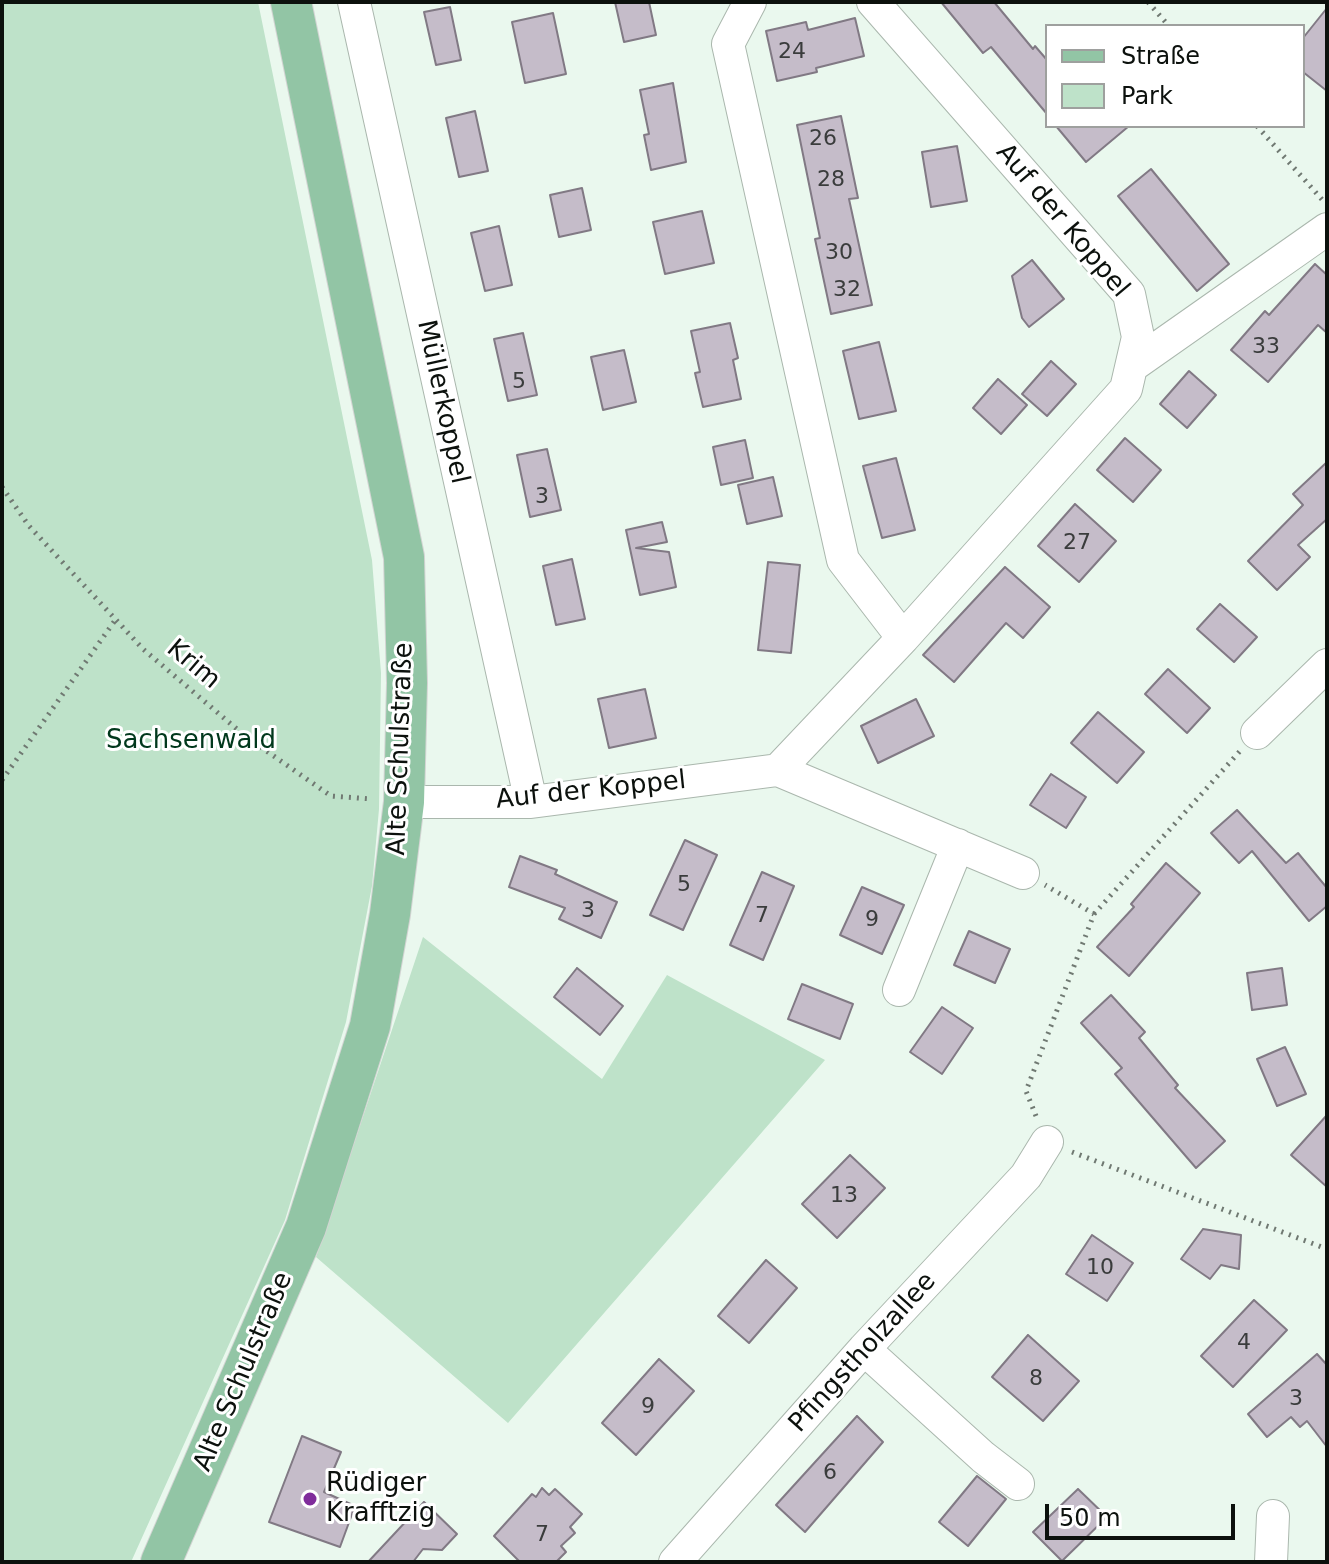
<!DOCTYPE html>
<html>
<head>
<meta charset="utf-8">
<style>
  body { margin:0 }
  #map { position:relative; width:1329px; height:1564px; overflow:hidden; background:#eaf8ee; font-family:"DejaVu Sans",sans-serif }
  canvas { display:block }
  .frame { position:absolute; inset:0; border:4px solid #0c110d; pointer-events:none }
  .legend { position:absolute; left:1045px; top:24px; width:260px; height:104px; box-sizing:border-box; background:#fff; border:2px solid #9ea09e; margin:0; padding:10px 14px; list-style:none; font-size:24px; color:#0c110d }
  .legend li { display:flex; align-items:center; gap:16px; height:40px }
  .legend b { width:40px; border:2px solid #9ea09e }
  .scale { position:absolute; left:1045px; top:1504px; width:190px; height:36px; box-sizing:border-box; border:4px solid #0c110d; border-top:0; padding-left:10px; font-size:24px; line-height:28px; white-space:nowrap; color:#0c110d; -webkit-text-stroke:6px #fff; paint-order:stroke }
</style>
</head>
<body>
<div id="map">
<canvas width="1329" height="1564"></canvas>
<div class="frame"></div>
<ul class="legend">
<li><b style="height:10px;background:#92c5a5"></b>Straße</li>
<li><b style="height:22px;background:#bee2c9"></b>Park</li>
</ul>
<div class="scale">50 m</div>
</div>
<script>
const ctx = document.querySelector('canvas').getContext('2d');
ctx.lineJoin = 'round';
function paint(path, color) { ctx.fillStyle = color; ctx.fill(path, 'evenodd'); }
const shape = rows => new Path2D(rows.map(r => 'M' + r).join(''));
function trace(path, color, width, dash) { ctx.strokeStyle = color; ctx.lineWidth = width; ctx.lineCap = dash ? 'butt' : 'round'; ctx.setLineDash(dash || []); ctx.stroke(path); }
function drawText(font, color, halo, rows, align = 'center') {
  ctx.font = font + ' "DejaVu Sans",sans-serif'; ctx.lineWidth = 6; ctx.setLineDash([]); ctx.textBaseline = 'middle'; ctx.strokeStyle = halo; ctx.fillStyle = color; for (const [text, x, y, turn = 0] of rows) {
    ctx.save(); ctx.translate(x, y); ctx.rotate((+turn || 0) * Math.PI / 180); ctx.textAlign = isNaN(turn) ? turn : align; if (halo) ctx.strokeText(text, 0, 0); ctx.fillText(text, 0, 0); ctx.restore();
  }
}
paint(shape([
  [2,2,258,2,372,560,381,673,379,809,372,886,346,1022,285,1220,131,1562,2,1562],
  [423,937,602,1079,667,975,825,1060,508,1423,316,1257]
]), '#bee2c9');
const building = shape([
  [615,2,649,2,656,35,624,42,615,2],
  [941,2,994,2,1033,49,1035,46,1047,60,1047,114,991,47,983,53,941,2],
  [450,7,461,60,436,65,424,12,450,7],
  [1327,8,1327,91,1303,72,1303,38,1327,8],
  [553,13,566,74,525,83,512,22,553,13],
  [855,18,864,56,816,68,817,72,777,81,766,31,806,22,808,30,855,18],
  [673,83,686,162,651,170,644,135,649,134,640,90,673,83],
  [475,111,488,171,459,177,446,118,475,111],
  [841,116,858,198,849,199,872,305,831,314,815,239,820,238,797,125,841,116],
  [1056,126,1129,126,1086,162,1056,126],
  [957,146,967,201,931,207,922,152,957,146],
  [1151,169,1229,264,1197,291,1118,196,1151,169],
  [582,188,591,230,559,237,550,195,582,188],
  [702,211,714,263,665,274,653,222,702,211],
  [499,226,512,285,485,291,471,233,499,226],
  [1032,260,1064,299,1029,327,1022,318,1012,276,1032,260],
  [1315,264,1327,275,1327,333,1318,325,1268,382,1231,350,1265,311,1269,315,1315,264],
  [730,323,738,358,733,360,741,399,703,407,695,373,700,372,691,331,730,323],
  [523,333,537,395,508,401,494,339,523,333],
  [879,342,896,411,859,419,843,351,879,342],
  [624,350,636,402,603,410,591,357,624,350],
  [1051,361,1076,384,1047,416,1022,394,1051,361],
  [1189,371,1216,395,1187,428,1160,404,1189,371],
  [998,379,1027,405,1001,434,973,408,998,379],
  [1125,438,1161,470,1133,502,1097,470,1125,438],
  [745,440,753,478,721,485,713,447,745,440],
  [547,449,561,510,530,517,517,455,547,449],
  [896,458,915,530,882,538,863,466,896,458],
  [1327,462,1327,519,1298,545,1310,557,1277,590,1248,561,1303,505,1293,494,1327,462],
  [773,477,782,516,747,524,738,485,773,477],
  [1075,504,1116,541,1079,582,1038,546,1075,504],
  [662,522,667,542,636,548,669,552,676,587,640,595,626,530,662,522],
  [572,559,585,619,556,625,543,566,572,559],
  [768,562,800,565,791,653,758,650,768,562],
  [1005,567,1050,607,1023,638,1006,623,954,682,923,655,1005,567],
  [1220,604,1257,637,1234,662,1197,629,1220,604],
  [1168,669,1210,708,1187,733,1145,694,1168,669],
  [645,689,656,738,609,748,598,699,645,689],
  [916,699,934,736,878,763,861,726,916,699],
  [1098,712,1144,752,1117,783,1071,743,1098,712],
  [1051,774,1086,797,1066,828,1030,805,1051,774],
  [1237,810,1286,863,1298,853,1327,888,1327,906,1309,921,1252,851,1239,863,1211,833,1237,810],
  [685,840,717,855,683,930,650,915,685,840],
  [520,856,557,870,555,874,617,902,601,938,559,919,565,908,509,887,520,856],
  [1166,863,1200,893,1129,976,1097,947,1134,907,1131,904,1166,863],
  [762,872,794,886,763,960,730,945,762,872],
  [862,887,904,905,882,954,840,935,862,887],
  [969,931,1010,949,995,983,954,965,969,931],
  [577,968,623,1006,600,1035,554,997,577,968],
  [1282,968,1287,1005,1252,1010,1247,973,1282,968],
  [802,984,853,1004,840,1039,788,1019,802,984],
  [1111,995,1145,1032,1139,1038,1178,1085,1175,1088,1225,1141,1196,1168,1115,1074,1122,1068,1081,1023,1111,995],
  [942,1007,973,1028,942,1074,910,1052,942,1007],
  [1285,1047,1306,1094,1277,1106,1257,1059,1285,1047],
  [1327,1115,1327,1187,1291,1155,1327,1115],
  [850,1155,885,1188,837,1238,802,1204,850,1155],
  [1203,1229,1241,1235,1239,1269,1221,1265,1210,1279,1181,1259,1203,1229],
  [1092,1235,1133,1263,1107,1301,1066,1274,1092,1235],
  [766,1260,797,1288,749,1343,718,1316,766,1260],
  [1254,1300,1287,1330,1233,1387,1201,1356,1254,1300],
  [1028,1335,1079,1381,1043,1421,992,1377,1028,1335],
  [1317,1354,1327,1365,1327,1447,1307,1421,1300,1427,1291,1417,1267,1437,1248,1414,1317,1354],
  [659,1359,694,1391,636,1455,602,1423,659,1359],
  [857,1416,883,1442,805,1532,776,1505,857,1416],
  [302,1436,341,1452,324,1492,355,1506,340,1547,269,1522,302,1436],
  [977,1476,1006,1499,968,1546,939,1522,977,1476],
  [542,1488,549,1495,555,1489,582,1514,570,1527,575,1533,561,1546,566,1552,556,1562,520,1562,494,1536,532,1494,536,1497,542,1488],
  [1078,1489,1107,1517,1062,1561,1033,1532,1078,1489],
  [424,1502,457,1534,442,1550,423,1549,413,1562,368,1562,424,1502]
]);
paint(building, '#c5bcc9');
trace(building, '#817984', 2);
const minor = shape([
  [354,2,531,802],
  [750,2,728,44,843,560,903,638],
  [1132,366,1327,229],
  [1257,733,1327,665],
  [778,770,903,638,1126,389,1138,337,1129,294,873,2],
  [404,802,531,802,778,770,1023,873],
  [899,990,958,845],
  [864,1349,983,1457,1018,1484],
  [675,1562,864,1349,1026,1176,1047,1142],
  [1271,1562,1273,1516]
]);
const major = shape([
  [161,1562,306,1227,370,1026,390,914,404,802,407,683,404,557,291,2]
]);
trace(minor, '#aab7ad', 34);
trace(major, '#d3d4d3', 42);
trace(shape([
  [1148,2,1169,26],
  [1257,126,1325,203],
  [2,487,29,526,143,649,245,736,331,796,372,799],
  [2,780,116,619],
  [1094,914,1240,751],
  [1036,1116,1026,1091,1094,914,1045,885],
  [1072,1152,1327,1249]
]), '#707972', 5, [2, 6]);
trace(minor, '#fff', 32);
trace(major, '#92c5a5', 40);
for (const [x, y, r, color] of [
  [310,1499,8,"#802c9b"]
]) { const dot = new Path2D(); dot.arc(x, y, r, 0, 2 * Math.PI); ctx.fillStyle = color; ctx.fill(dot); trace(dot, '#fff', 3); }
drawText('22px', '#3a3c3c', null, [
  ["24",792,52],
  ["26",823,139],
  ["28",831,180],
  ["30",839,253],
  ["32",847,290],
  ["33",1266,347],
  ["5",519,382],
  ["3",542,497],
  ["27",1077,543],
  ["5",684,885],
  ["3",588,911],
  ["7",762,916],
  ["9",872,920],
  ["13",844,1196],
  ["10",1100,1268],
  ["4",1244,1343],
  ["8",1036,1379],
  ["3",1296,1399],
  ["9",648,1407],
  ["6",830,1473],
  ["7",542,1535]
]);
drawText('26px', '#0c110d', '#fff', [
  ["Auf der Koppel",1062,221,50],
  ["Müllerkoppel",442,402,78],
  ["Krim",193,665,40],
  ["Alte Schulstraße",401,749,-88],
  ["Auf der Koppel",591,791,-6],
  ["Pfingstholzallee",863,1353,-48],
  ["Alte Schulstraße",244,1372,-67]
]);
drawText('26px', '#01381c', '#fff', [
  ["Sachsenwald",191,741]
]);
drawText('26px', '#0c110d', '#fff', [
  ["Rüdiger",326,1484],
  ["Krafftzig",326,1514]
], 'left');
</script>
</body>
</html>
